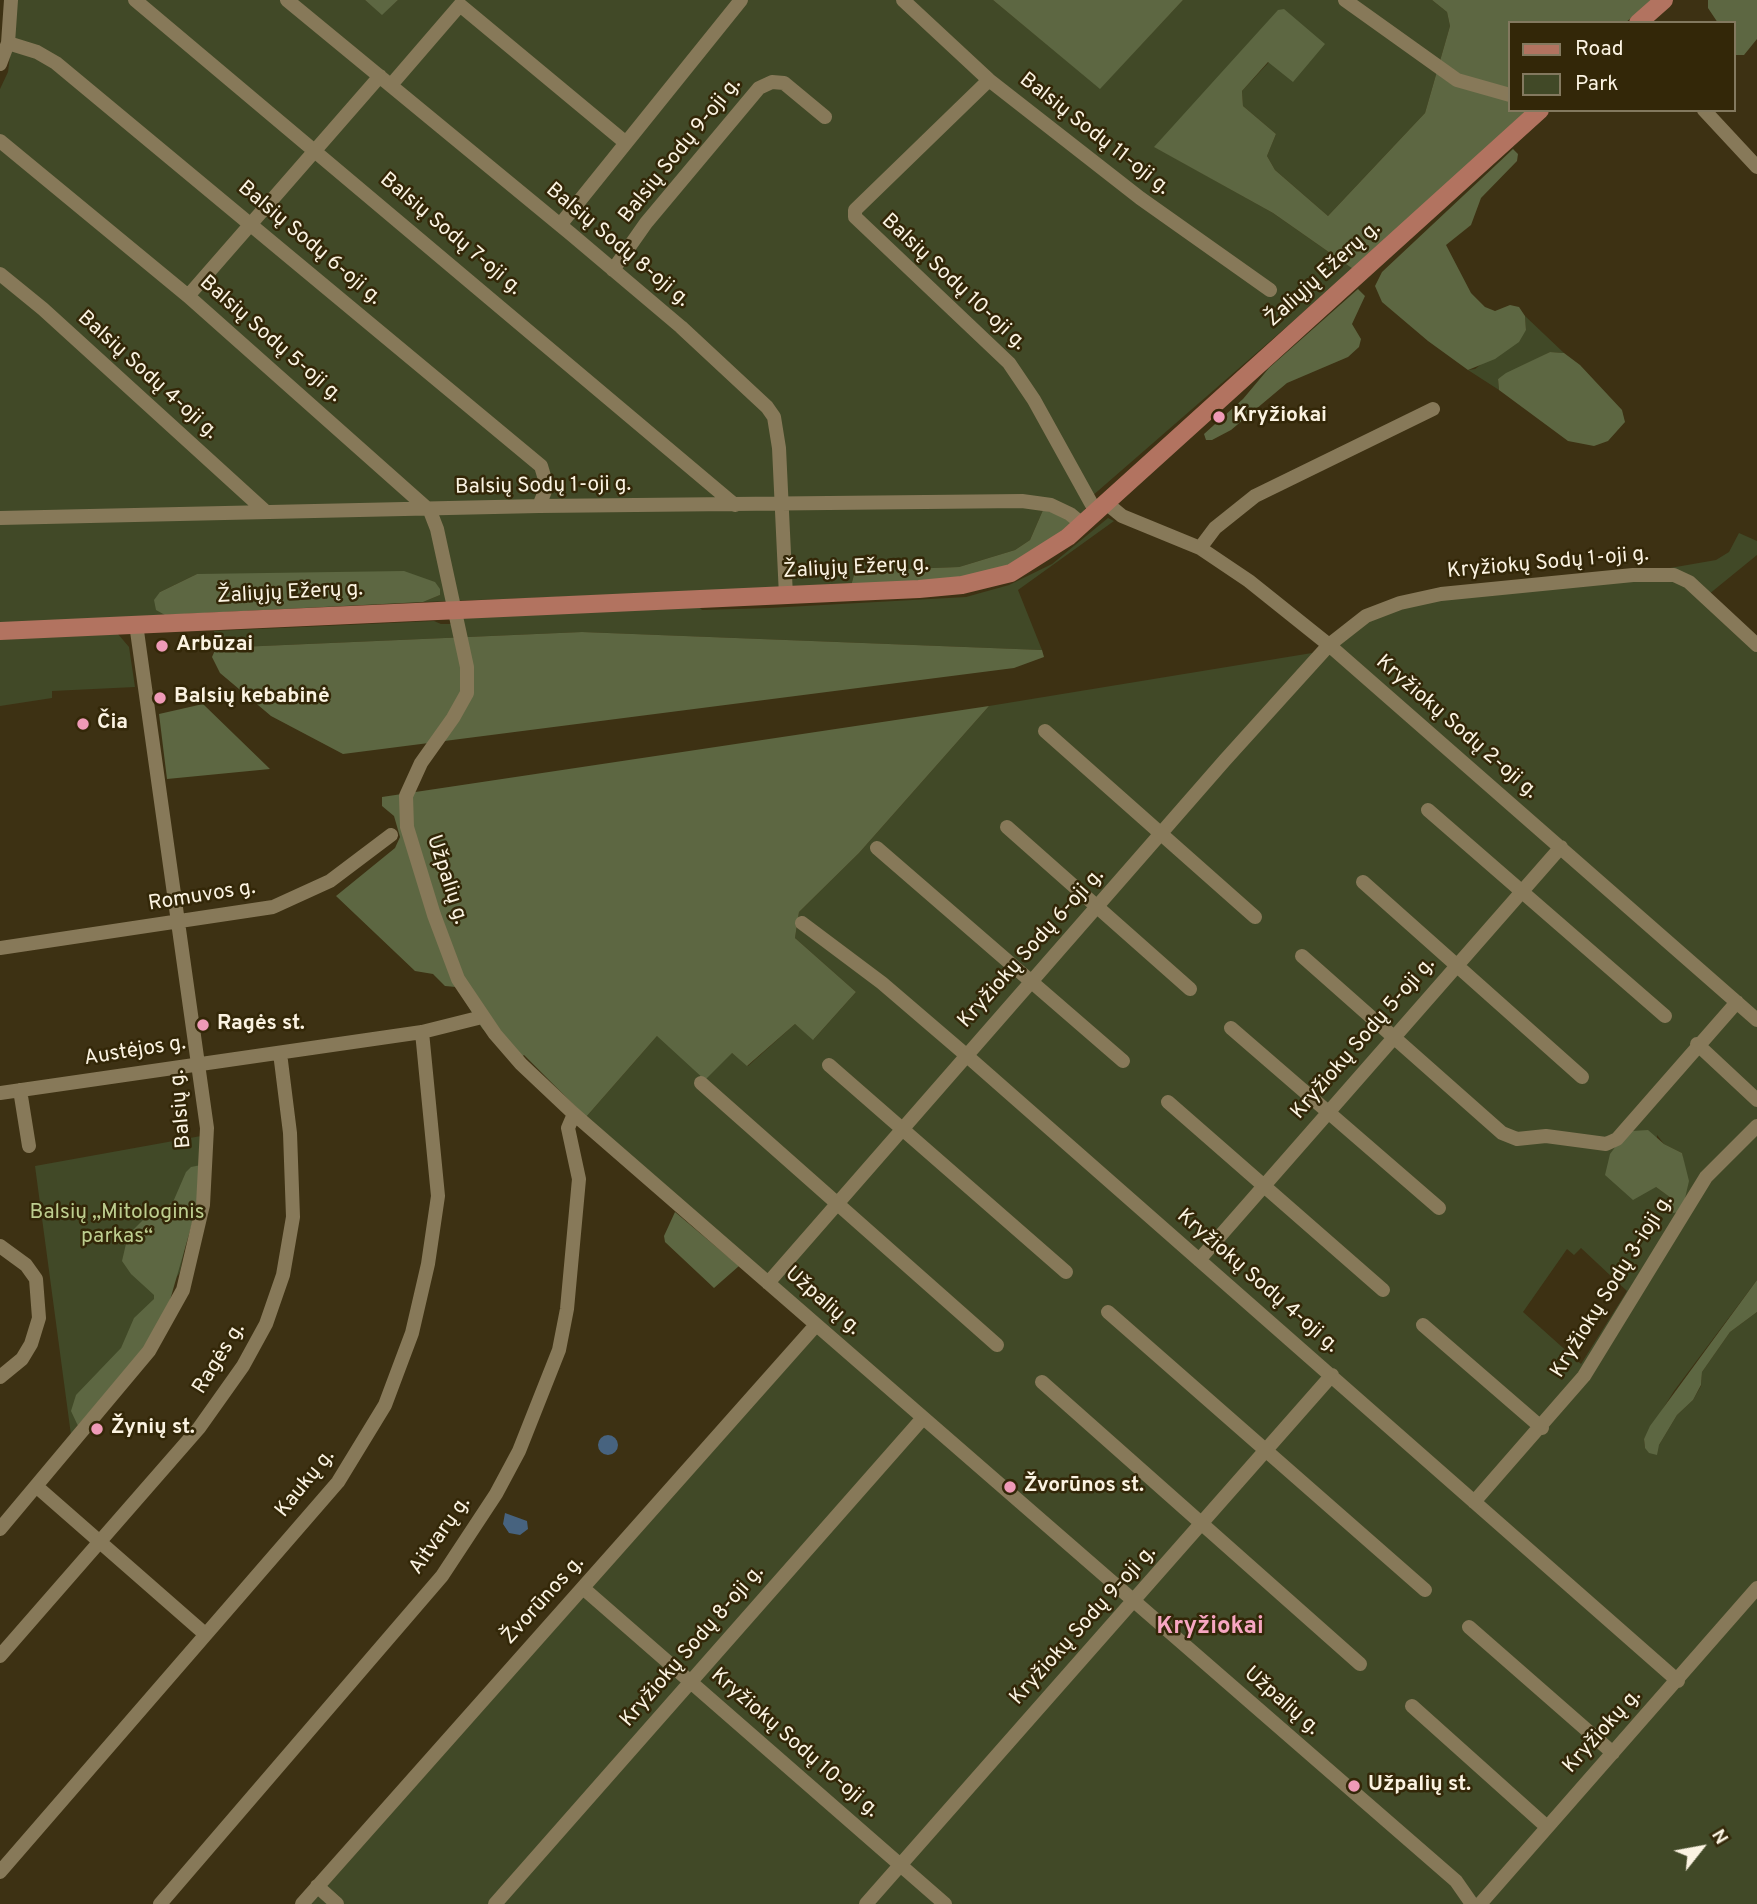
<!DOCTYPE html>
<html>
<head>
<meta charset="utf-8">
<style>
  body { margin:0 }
  #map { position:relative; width:1757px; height:1904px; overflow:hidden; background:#3d3113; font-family:Overpass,sans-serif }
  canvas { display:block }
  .legend { position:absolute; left:1508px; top:21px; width:228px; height:91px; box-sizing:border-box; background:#332708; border:2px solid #83795f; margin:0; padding:9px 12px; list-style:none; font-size:21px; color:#fbf3e2 }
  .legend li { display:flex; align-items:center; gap:14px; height:35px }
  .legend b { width:35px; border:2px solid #83795f }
  .north { position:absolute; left:1666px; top:1813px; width:70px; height:70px; -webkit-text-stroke:5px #332708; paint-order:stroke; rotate:59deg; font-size:19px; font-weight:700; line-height:28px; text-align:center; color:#fbf3e2 }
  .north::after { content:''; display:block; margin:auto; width:24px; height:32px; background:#fbf3e2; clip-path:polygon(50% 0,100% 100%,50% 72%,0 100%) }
</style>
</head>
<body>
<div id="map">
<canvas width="1757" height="1904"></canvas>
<ul class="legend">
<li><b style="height:9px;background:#b27360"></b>Road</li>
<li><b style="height:19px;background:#414927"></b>Park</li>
</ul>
<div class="north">N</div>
</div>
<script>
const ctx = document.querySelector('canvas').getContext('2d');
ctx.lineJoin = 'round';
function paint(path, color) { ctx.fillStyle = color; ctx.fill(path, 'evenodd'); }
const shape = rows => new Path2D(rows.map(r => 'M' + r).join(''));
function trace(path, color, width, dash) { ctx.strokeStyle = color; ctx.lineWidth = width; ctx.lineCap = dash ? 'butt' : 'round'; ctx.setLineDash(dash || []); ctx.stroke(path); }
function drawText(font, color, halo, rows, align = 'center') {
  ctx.font = font + ' Overpass,sans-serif'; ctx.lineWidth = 5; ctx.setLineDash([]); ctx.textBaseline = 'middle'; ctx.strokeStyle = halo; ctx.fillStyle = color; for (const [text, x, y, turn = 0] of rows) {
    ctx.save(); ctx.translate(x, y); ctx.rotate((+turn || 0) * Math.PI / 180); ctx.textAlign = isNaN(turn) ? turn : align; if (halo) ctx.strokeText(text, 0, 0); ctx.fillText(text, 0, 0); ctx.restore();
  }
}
paint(shape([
  [17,0,365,0,382,14,398,0,993,0,1100,88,1183,0,1432,0,1447,12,1450,26,1425,113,1328,216,1275,170,1267,156,1276,134,1243,106,1242,91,1269,62,1284,9,1155,147,1273,213,1353,269,1091,497,1080,519,1043,510,1030,540,1015,550,959,567,855,571,851,586,423,602,440,595,197,574,160,592,165,615,0,624,0,89,8,72],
  [1525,316,1564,353,1550,352,1498,379,1499,390,1468,370,1475,369,1526,330],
  [1108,518,1114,521,1018,590,1042,650,582,632,216,648,214,631,434,621,441,624,460,624,464,618,698,606,702,610,769,608,966,597,1009,585,1052,564],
  [1739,533,1757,541,1757,555,1703,599,1757,648,1757,1280,1674,1391,1644,1439,1645,1448,1659,1445,1677,1415,1693,1400,1701,1386,1702,1372,1730,1332,1757,1312,1757,1904,307,1904,815,1319,586,1117,657,1036,732,1053,748,1066,795,1024,814,1039,856,992,795,938,799,912,859,853,989,706,1312,653,1345,624,1452,589,1670,568,1716,560,1729,552],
  [1657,1135,1664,1144,1682,1153,1686,1175,1671,1198,1656,1187],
  [1581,1248,1627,1291,1581,1364,1523,1312,1567,1249,1574,1255],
  [118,634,129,647,135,687,52,691,52,698,0,706,0,636],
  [201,1136,201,1165,180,1272,71,1435,35,1166]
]), '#414927');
paint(shape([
  [365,0,398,0,382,15],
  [993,0,1183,0,1100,89],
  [1432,0,1653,0,1625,23,1510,23,1510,110,1529,110,1353,269,1273,213,1154,147,1278,10,1284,9,1325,44,1293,82,1268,62,1242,91,1243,106,1276,134,1267,156,1275,170,1328,216,1425,113,1450,26,1447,12],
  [1708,0,1757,0,1757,39,1744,55,1734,55,1734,23,1718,23,1708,8],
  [1513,149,1518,154,1517,161,1481,198,1471,225,1446,245,1471,293,1485,307,1495,311,1510,305,1519,307,1525,316,1526,330,1519,342,1495,359,1468,370,1428,341,1382,302,1375,286,1382,272],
  [1358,289,1365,296,1352,324,1361,339,1359,347,1348,357,1287,383,1231,430,1212,440,1206,440,1204,434,1243,399,1269,368],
  [1550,352,1564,353,1580,365,1622,410,1625,422,1608,441,1594,446,1568,441,1499,390,1498,379,1506,373],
  [1043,510,1080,519,1036,554,980,577,851,586,855,571,959,567,1015,550,1030,540],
  [404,571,435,582,440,589,440,595,423,602,165,615,156,610,154,600,160,592,197,574],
  [582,632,1042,650,1044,657,1014,668,343,754,271,716,220,673,212,657,216,648],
  [203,704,270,769,167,779,159,714],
  [989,706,859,853,799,912,795,938,856,992,813,1040,795,1024,747,1066,732,1053,705,1080,657,1036,586,1117,524,1055,513,1064,482,1028,456,987,445,986,433,974,415,971,336,896,395,848,400,837,394,816,382,806,382,797],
  [1648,1130,1664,1144,1682,1153,1689,1181,1683,1207,1679,1212,1673,1213,1669,1209,1671,1198,1656,1187,1633,1200,1605,1175,1610,1154,1616,1146,1632,1131],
  [201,1165,196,1210,168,1307,141,1352,78,1426,71,1411,76,1395,121,1348,134,1318,154,1299,154,1295,131,1274,122,1261,128,1235,148,1215,173,1202,186,1172,191,1167],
  [675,1212,739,1266,714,1288,665,1242,664,1236],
  [1757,1280,1757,1312,1730,1332,1702,1372,1701,1385,1693,1400,1677,1415,1659,1445,1657,1455,1649,1453,1645,1448,1644,1439,1650,1426]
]), '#5d6742');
paint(shape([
  '598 1445a10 10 0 1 1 20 0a10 10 0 1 1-20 0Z',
  [505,1513,527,1521,528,1529,520,1535,509,1533,503,1524]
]), '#47637f');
trace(shape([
  [135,0,735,505],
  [287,0,571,234,681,327,767,407,774,417,779,448,786,596],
  [903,0,989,80,1140,198,1270,290],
  [1345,0,1457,80,1510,95],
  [8,43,37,52,56,63,541,466,547,486,539,506],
  [0,64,8,43,11,0],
  [989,80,855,210,855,217,1009,363,1034,400,1096,512],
  [391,85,460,5,626,143],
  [1704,110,1757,167],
  [0,141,188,296,430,511,437,529,467,667,467,693,453,718,421,763,406,796,407,827,434,915,458,979,495,1034,521,1064,574,1114,1456,1881,1472,1904],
  [560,225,741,0],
  [613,270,646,223,759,88,772,82,784,83,825,117],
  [0,274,43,309,265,511],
  [188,296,380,76],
  [1105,502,1122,516,1200,548,1249,581,1329,645,1757,1020],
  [0,518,539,506,1022,501,1051,505,1070,514,1082,524],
  [1200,548,1215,528,1255,496,1433,409],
  [1045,731,1255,917],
  [1428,810,1665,1016],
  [1007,827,1190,989],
  [877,848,1123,1061],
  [1363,882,1582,1077],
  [802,923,882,983,966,1055,1678,1681],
  [0,948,273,907,330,881,391,835],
  [1302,956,1502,1133,1517,1139,1546,1136,1606,1144,1617,1139,1737,1002],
  [1231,1028,1439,1208],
  [1697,1044,1757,1100],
  [829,1065,1066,1272],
  [701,1083,997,1345],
  [20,1090,29,1146],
  [0,1093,422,1032,482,1017],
  [1168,1102,1383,1290],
  [0,1246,26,1265,36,1279,39,1318,31,1344,22,1359,0,1377],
  [1199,1260,1561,847],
  [768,1283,1225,760,1329,645,1366,616,1400,603,1441,594,1633,575,1674,575,1689,582,1757,645],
  [1108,1312,1425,1590],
  [1423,1325,1542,1428],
  [1042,1382,1360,1664],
  [36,1486,205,1634],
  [1474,1502,1584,1376,1706,1177,1757,1126],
  [0,1529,149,1351,183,1290,203,1205,207,1128,136,624],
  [583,1588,945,1904],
  [1469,1627,1613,1753],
  [0,1656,199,1428,243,1366,266,1324,283,1275,293,1217,290,1133,280,1053],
  [1412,1706,1547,1827],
  [0,1872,338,1482,385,1405,412,1333,428,1264,438,1196,422,1032],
  [317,1886,337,1904],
  [160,1904,442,1576,496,1494,519,1451,559,1350,567,1309,579,1179,568,1128,574,1114],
  [302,1904,816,1325],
  [495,1904,923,1418],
  [866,1904,1332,1375],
  [1480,1904,1757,1588]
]), '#877959', 14);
trace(shape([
  [1638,23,1664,0],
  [0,631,919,589,962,585,1011,573,1068,537,1540,110]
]), '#b27360', 18);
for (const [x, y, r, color] of [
  [1219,417,7,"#ef9ab7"],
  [162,646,7,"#ef9ab7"],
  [160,698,7,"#ef9ab7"],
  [83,724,7,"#ef9ab7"],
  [203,1025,7,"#ef9ab7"],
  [97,1429,7,"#ef9ab7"],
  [1010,1487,7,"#ef9ab7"],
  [1354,1786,7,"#ef9ab7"]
]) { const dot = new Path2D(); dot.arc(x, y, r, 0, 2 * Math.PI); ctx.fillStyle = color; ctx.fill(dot); trace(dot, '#332708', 2.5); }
drawText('21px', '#fbf3e2', '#332708', [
  ["Balsių Sodų 11-oji g.",1094,135,38],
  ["Balsių Sodų 9-oji g.",681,151,-51],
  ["Balsių Sodų 7-oji g.",450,235,40],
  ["Balsių Sodų 6-oji g.",309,244,40],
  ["Balsių Sodų 8-oji g.",617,246,40],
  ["Žaliųjų Ežerų g.",1324,275,-42],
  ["Balsių Sodų 10-oji g.",953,283,43],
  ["Balsių Sodų 5-oji g.",270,340,41],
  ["Balsių Sodų 4-oji g.",147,376,42],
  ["Balsių Sodų 1-oji g.",543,487,-1],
  ["Kryžiokų Sodų 1-oji g.",1548,564,-5],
  ["Žaliųjų Ežerų g.",856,569,-3],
  ["Žaliųjų Ežerų g.",290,594,-3],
  ["Kryžiokų Sodų 2-oji g.",1456,728,41],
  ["Užpalių g.",446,880,72],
  ["Romuvos g.",202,897,-9],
  ["Kryžiokų Sodų 6-oji g.",1032,949,-48],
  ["Kryžiokų Sodų 5-oji g.",1364,1039,-49],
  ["Austėjos g.",135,1052,-9],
  ["Balsių g.",182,1109,-95],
  ["Kryžiokų Sodų 4-oji g.",1257,1282,41],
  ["Kryžiokų Sodų 3-ioji g.",1613,1287,-58],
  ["Užpalių g.",822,1302,41],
  ["Ragės g.",220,1359,-58],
  ["Kaukų g.",306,1484,-51],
  ["Aitvarų g.",441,1536,-55],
  ["Žvorūnos g.",544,1601,-48],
  ["Kryžiokų Sodų 9-oji g.",1084,1626,-48],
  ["Kryžiokų Sodų 8-oji g.",693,1647,-49],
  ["Užpalių g.",1281,1702,41],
  ["Kryžiokų g.",1603,1732,-48],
  ["Kryžiokų Sodų 10-oji g.",794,1744,41]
]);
drawText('bold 21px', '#fbf3e2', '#332708', [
  ["Kryžiokai",1233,417],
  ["Arbūzai",176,646],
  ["Balsių kebabinė",174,698],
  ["Čia",97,724],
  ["Ragės st.",217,1025],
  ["Žynių st.",111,1429],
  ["Žvorūnos st.",1024,1487],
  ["Užpalių st.",1368,1786]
], 'left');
drawText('21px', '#bdce8f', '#332708', [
  ["Balsių „Mitologinis",117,1214],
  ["parkas“",117,1238]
]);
drawText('bold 24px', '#f7a6c2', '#332708', [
  ["Kryžiokai",1210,1628]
]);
</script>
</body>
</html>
